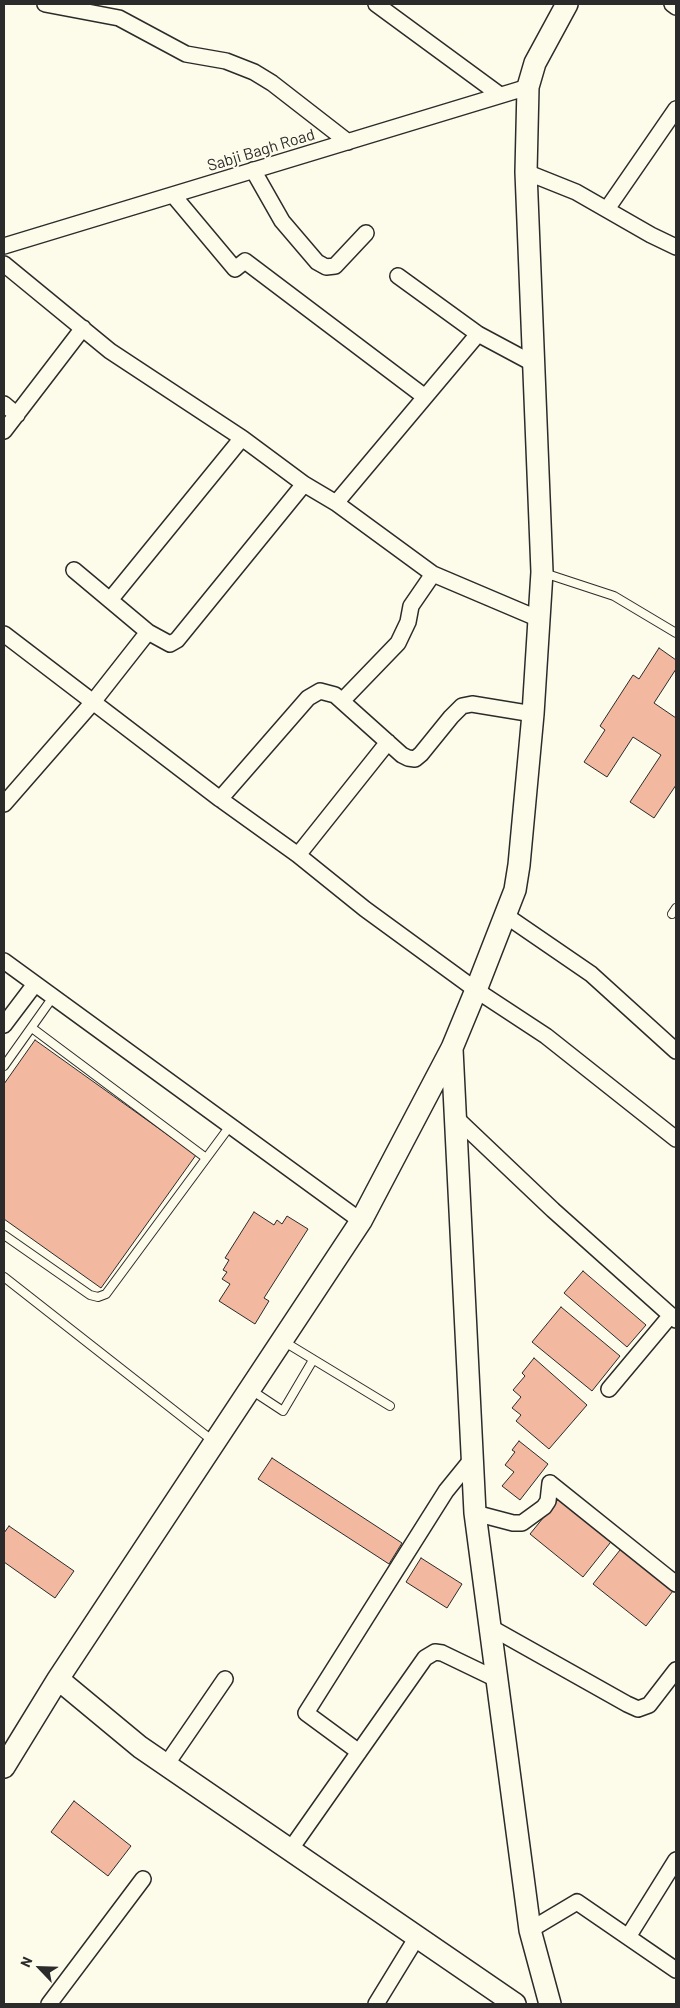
<!DOCTYPE html>
<html>
<head>
<meta charset="utf-8">
<style>
  body { margin:0 }
  #map { position:relative; width:680px; height:2008px; overflow:hidden; background:#fdfbea; font-family:Barlow,sans-serif }
  canvas { display:block }
  .frame { position:absolute; inset:0; border:5px solid #2b2b2b; pointer-events:none }
  .north { position:absolute; left:15px; top:1943px; width:50px; height:50px; -webkit-text-stroke:4px #fdfbea; paint-order:stroke; rotate:294deg; font-size:14px; font-weight:700; line-height:20px; text-align:center; color:#2b2b2b }
  .north::after { content:''; display:block; margin:auto; width:18px; height:22px; background:#2b2b2b; clip-path:polygon(50% 0,100% 100%,50% 72%,0 100%) }
</style>
</head>
<body>
<div id="map">
<canvas width="680" height="2008"></canvas>
<div class="frame"></div>
<div class="north">N</div>
</div>
<script>
const ctx = document.querySelector('canvas').getContext('2d');
ctx.lineJoin = 'round';
function paint(path, color) { ctx.fillStyle = color; ctx.fill(path, 'evenodd'); }
const shape = rows => new Path2D(rows.map(r => 'M' + r).join(''));
function trace(path, color, width, dash) { ctx.strokeStyle = color; ctx.lineWidth = width; ctx.lineCap = dash ? 'butt' : 'round'; ctx.setLineDash(dash || []); ctx.stroke(path); }
function drawText(font, color, halo, rows, align = 'center') {
  ctx.font = font + ' Barlow,sans-serif'; ctx.lineWidth = 4; ctx.setLineDash([]); ctx.textBaseline = 'middle'; ctx.strokeStyle = halo; ctx.fillStyle = color; for (const [text, x, y, turn = 0] of rows) {
    ctx.save(); ctx.translate(x, y); ctx.rotate((+turn || 0) * Math.PI / 180); ctx.textAlign = isNaN(turn) ? turn : align; if (halo) ctx.strokeText(text, 0, 0); ctx.fillText(text, 0, 0); ctx.restore();
  }
}
const building = shape([
  [659,648,676,660,676,669,654,703,676,718,676,785,654,818,630,802,661,755,633,737,607,777,584,762,605,730,600,726,633,675,639,679,659,648],
  [35,1040,196,1155,101,1288,4,1219,4,1084,35,1040],
  [254,1212,274,1225,277,1220,282,1224,287,1216,308,1229,264,1298,269,1301,255,1324,219,1301,230,1284,222,1279,227,1272,223,1270,229,1260,225,1258,254,1212],
  [583,1271,646,1325,627,1347,564,1293,583,1271],
  [561,1307,620,1356,592,1391,532,1342,561,1307],
  [534,1358,587,1405,549,1449,516,1421,521,1415,512,1408,521,1397,513,1390,525,1376,522,1373,534,1358],
  [519,1441,548,1464,520,1500,502,1486,514,1472,505,1465,515,1452,512,1450,519,1441],
  [272,1458,402,1543,389,1564,258,1479,272,1458],
  [561,1496,614,1538,583,1577,530,1534,561,1496],
  [9,1526,74,1571,55,1598,4,1562,4,1533,9,1526],
  [624,1545,676,1587,646,1626,593,1584,624,1545],
  [421,1558,462,1584,447,1608,406,1582,421,1558],
  [74,1801,131,1846,108,1876,51,1832,74,1801]
]);
paint(building, '#f2b8a0');
trace(building, '#2b2b2b', 1);
const lane = shape([
  [544,573,614,596,676,633],
  [672,914,676,908],
  [32,1028,206,1158],
  [4,1066,53,997],
  [4,1235,90,1295,98,1297,106,1294,230,1126],
  [4,1277,213,1441],
  [283,1341,390,1406],
  [251,1390,283,1411,313,1360]
]);
const street = shape([
  [45,4,119,18,186,54,226,61,254,72,272,83,348,142],
  [376,4,500,95],
  [672,4,676,7],
  [253,170,282,221,317,262,326,267,335,266,366,233],
  [526,172,576,192,651,235,676,247],
  [173,195,235,269,245,261,425,397],
  [607,209,676,109],
  [4,246,528,87],
  [4,264,110,351,242,438,304,484,336,503,433,574,539,619],
  [398,276,478,334,534,364],
  [4,404,17,415],
  [4,431,83,328],
  [336,503,478,334],
  [74,570,148,632],
  [110,600,242,438],
  [4,634,220,799,298,855,365,909,476,990,546,1036,676,1139],
  [342,701,398,643,408,622,411,606,433,574],
  [220,799,308,698,320,691,335,695,402,755,408,758,415,759,421,754,451,717,462,706,472,704,533,714],
  [4,804,93,702,148,632,170,644,177,640,304,484],
  [298,855,388,742],
  [505,915,591,974,676,1051],
  [4,961,361,1221],
  [4,1025,35,984],
  [455,1117,553,1210,676,1320],
  [609,1389,671,1315],
  [550,1483,676,1584],
  [475,1513,513,1523,522,1523,544,1507,548,1501,550,1483],
  [490,1627,627,1704,638,1709,649,1705,676,1670],
  [359,1752,306,1713,446,1491,472,1459],
  [166,1765,225,1679],
  [290,1850,425,1658,435,1652,442,1653,496,1679],
  [530,1930,577,1902,676,1970],
  [628,1937,676,1860],
  [49,2004,143,1879],
  [376,2004,417,1937]
]);
const secondary = shape([
  [452,1049,475,1513,530,1930,550,2004],
  [58,1679,140,1747,515,2004],
  [4,1767,58,1679,361,1221,452,1048,476,990,515,890,519,865,533,714,542,572,526,172,528,87,535,63,567,4]
]);
trace(lane, '#2b2b2b', 10);
trace(street, '#2b2b2b', 18);
trace(secondary, '#2b2b2b', 24);
trace(lane, '#fdfbea', 8);
trace(street, '#fdfbea', 15);
trace(secondary, '#fdfbea', 21);
drawText('16px', '#2b2b2b', '#fdfbea', [
  ["Sabji Bagh Road",261,150,-17]
]);
</script>
</body>
</html>
